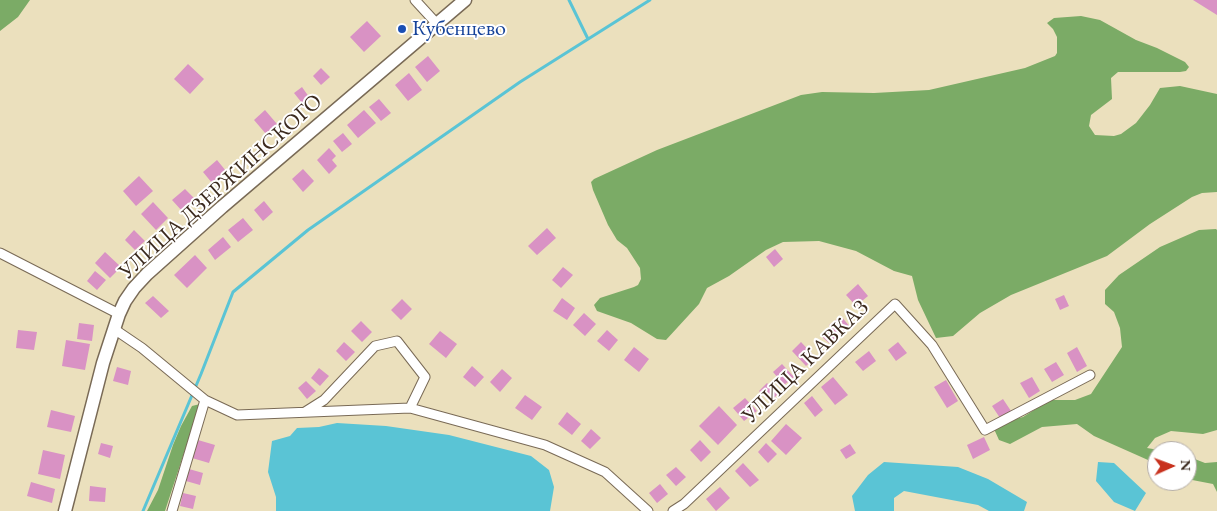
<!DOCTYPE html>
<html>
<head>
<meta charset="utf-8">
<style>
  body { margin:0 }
  #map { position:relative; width:1217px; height:511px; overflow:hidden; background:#ebe0bd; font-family:"EB Garamond",serif }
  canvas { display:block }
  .north { position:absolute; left:1147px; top:441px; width:50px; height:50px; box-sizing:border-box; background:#fff; border:1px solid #b1aaa5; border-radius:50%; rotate:88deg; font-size:14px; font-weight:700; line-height:20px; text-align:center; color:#3b2a1e }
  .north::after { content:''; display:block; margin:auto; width:18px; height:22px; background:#c8321e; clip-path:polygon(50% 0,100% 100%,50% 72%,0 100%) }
</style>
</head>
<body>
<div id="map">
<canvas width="1217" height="511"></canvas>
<div class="north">N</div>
</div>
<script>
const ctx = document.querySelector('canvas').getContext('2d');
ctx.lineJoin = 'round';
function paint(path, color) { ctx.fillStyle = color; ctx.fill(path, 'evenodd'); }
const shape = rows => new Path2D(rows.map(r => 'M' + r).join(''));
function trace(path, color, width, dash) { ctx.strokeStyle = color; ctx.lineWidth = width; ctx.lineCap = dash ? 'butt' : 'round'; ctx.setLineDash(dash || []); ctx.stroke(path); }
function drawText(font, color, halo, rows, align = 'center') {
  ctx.font = font + ' "EB Garamond",serif'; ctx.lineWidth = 4; ctx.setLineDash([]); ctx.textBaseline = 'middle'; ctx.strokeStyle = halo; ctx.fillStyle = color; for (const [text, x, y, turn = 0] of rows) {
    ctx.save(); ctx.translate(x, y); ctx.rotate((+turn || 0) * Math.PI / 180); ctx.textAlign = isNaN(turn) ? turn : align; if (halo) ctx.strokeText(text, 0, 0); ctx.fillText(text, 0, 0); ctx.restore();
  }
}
paint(shape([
  [0,0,30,0,18,17,0,31],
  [1081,16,1100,20,1136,40,1157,48,1185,62,1189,67,1186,71,1180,72,1118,72,1111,78,1112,99,1091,115,1089,126,1095,135,1114,136,1121,134,1136,123,1150,105,1160,88,1180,86,1217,94,1217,192,1202,193,1192,197,1150,224,1107,256,1011,295,980,313,953,336,936,338,918,300,912,276,894,271,856,251,819,241,783,242,766,250,729,276,707,288,699,304,666,340,657,339,631,323,597,311,594,305,600,298,634,287,638,285,641,279,640,268,627,248,617,240,608,225,593,190,591,182,594,179,657,150,801,95,822,92,874,93,929,90,1025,68,1055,56,1057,53,1057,37,1053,29,1047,23,1054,18],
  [1216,229,1217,230,1217,430,1203,434,1171,431,1155,438,1147,448,1165,451,1157,451,1157,464,1094,436,1077,424,1042,427,1010,444,999,440,994,429,1000,423,1023,417,1050,400,1075,400,1091,394,1122,347,1120,328,1114,312,1105,304,1105,290,1119,275,1160,247,1199,230],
  [200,404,165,511,147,511,158,490,173,445,181,426,192,406],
  [1187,456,1205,463,1217,462,1217,492,1213,484,1187,479]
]), '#7bab66');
paint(shape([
  [337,423,386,426,449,435,531,456,549,470,554,487,550,511,276,511,276,497,268,472,272,441,290,436,297,428,319,427],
  [884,462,958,467,988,479,1027,502,1024,511,989,511,978,505,904,491,894,498,894,511,855,511,852,496,868,475],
  [1098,462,1114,463,1146,493,1135,511,1114,502,1096,481]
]), '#5ac4d5');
trace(shape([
  [569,0,588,39],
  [143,511,201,374,233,292,308,230,520,82,650,0]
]), '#5ac4d5', 3);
paint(shape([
  [1193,0,1217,0,1217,15],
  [367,21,381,36,364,52,350,37],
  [428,56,440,71,427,82,415,67],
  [188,64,204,79,190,94,174,79],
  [321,68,330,77,321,85,313,76],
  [409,73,422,90,408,101,395,85],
  [302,87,309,97,302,103,294,93],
  [379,99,391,113,381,121,369,107],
  [265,110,277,124,266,134,254,120],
  [364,110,376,123,358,138,347,125],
  [343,133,352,144,342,152,333,141],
  [329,148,336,156,332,160,337,166,329,174,317,160],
  [217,160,226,171,212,183,203,172],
  [303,169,314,181,303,192,292,179],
  [139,176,153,191,136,206,123,191],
  [185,189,195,199,182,211,172,200],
  [264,201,273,212,263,221,254,210],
  [153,202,168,218,156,230,141,214],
  [243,218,253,230,238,242,228,230],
  [547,228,556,238,537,255,528,246],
  [134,230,145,241,135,250,125,240],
  [223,237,231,247,215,260,208,250],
  [775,249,783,259,774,267,766,257],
  [105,252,121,267,110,278,95,263],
  [195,255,207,268,187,288,174,275],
  [563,267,573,275,561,288,552,280],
  [95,271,106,280,97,290,87,281],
  [858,284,868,296,856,306,846,295],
  [1064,295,1069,306,1060,310,1055,299],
  [153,296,169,311,161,318,145,303],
  [562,298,575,308,567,320,553,311],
  [402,299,412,309,401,320,391,310],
  [584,313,596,324,585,336,573,325],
  [841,316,850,327,839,337,829,325],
  [361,321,372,332,362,342,351,331],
  [79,323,94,325,92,341,77,339],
  [18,330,37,332,34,350,16,348],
  [607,330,618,340,609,351,597,341],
  [827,330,835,338,829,343,821,336],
  [440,331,457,344,446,358,429,344],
  [66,340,90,344,85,370,62,366],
  [344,342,355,352,346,361,336,351],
  [801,342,815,357,806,366,792,351],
  [898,342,907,353,896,361,888,350],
  [634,347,649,359,639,372,624,360],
  [1077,347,1087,366,1077,372,1067,353],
  [869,351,876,361,863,371,855,362],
  [1056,362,1064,375,1052,382,1044,369],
  [782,364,794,377,784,385,773,372],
  [472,366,484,377,475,387,463,377],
  [117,367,131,371,128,385,113,381],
  [319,368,329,376,320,386,311,378],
  [502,369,512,378,500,392,490,382],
  [833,377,848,395,835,405,821,387],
  [1032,377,1040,391,1029,398,1020,383],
  [946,380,958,401,947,408,934,387],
  [306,381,316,391,307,399,298,388],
  [767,383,778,394,770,402,759,391],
  [525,395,542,407,532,420,515,408],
  [812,396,823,410,815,417,804,403],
  [745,398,757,411,744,421,733,408],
  [1003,399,1011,411,1000,418,992,406],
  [719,406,737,425,718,445,699,426],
  [51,410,75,416,71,432,47,427],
  [567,412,581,424,572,435,558,424],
  [786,424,802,438,786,455,771,441],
  [591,429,601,438,590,449,581,441],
  [984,437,990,450,973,459,967,445],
  [198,440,215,445,209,463,192,458],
  [700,440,711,452,701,462,690,450],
  [101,443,113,446,110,458,98,454],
  [766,443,777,454,768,463,758,452],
  [850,444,856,453,846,459,840,450],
  [43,450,65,455,60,479,38,474],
  [743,463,759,480,750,487,735,471],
  [676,467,686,477,676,486,666,475],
  [189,469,203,473,200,485,186,481],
  [31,482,55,489,52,503,27,496],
  [660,484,668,494,657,503,649,493],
  [90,486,106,488,105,502,89,501],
  [720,487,730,498,716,511,706,499],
  [183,493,196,496,193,509,180,506]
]), '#d992c4');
const street = shape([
  [415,0,437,24],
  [0,253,119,314],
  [114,329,142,348,205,400,172,511],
  [205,400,237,415,410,408,545,445,605,472,648,511],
  [305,412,324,400,375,346,397,341,425,377,410,408],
  [673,511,684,504,895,304,932,345,985,430,1090,375]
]);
const secondary = shape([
  [65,511,103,363,119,314,125,301,134,288,147,274,222,207,465,0]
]);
trace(street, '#796a56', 11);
trace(secondary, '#796a56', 15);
trace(street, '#fff', 9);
trace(secondary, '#fff', 12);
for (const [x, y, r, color] of [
  [402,29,5,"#1a4fb4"]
]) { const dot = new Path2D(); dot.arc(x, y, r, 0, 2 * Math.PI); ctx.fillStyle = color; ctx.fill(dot); trace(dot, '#fff', 2); }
drawText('22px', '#164399', '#fff', [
  ["Кубенцево",412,29]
], 'left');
drawText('22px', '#3b2a1e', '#fff', [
  ["УЛИЦА ДЗЕРЖИНСКОГО",221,187,-42],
  ["УЛИЦА КАВКАЗ",806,362,-44]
]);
</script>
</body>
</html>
